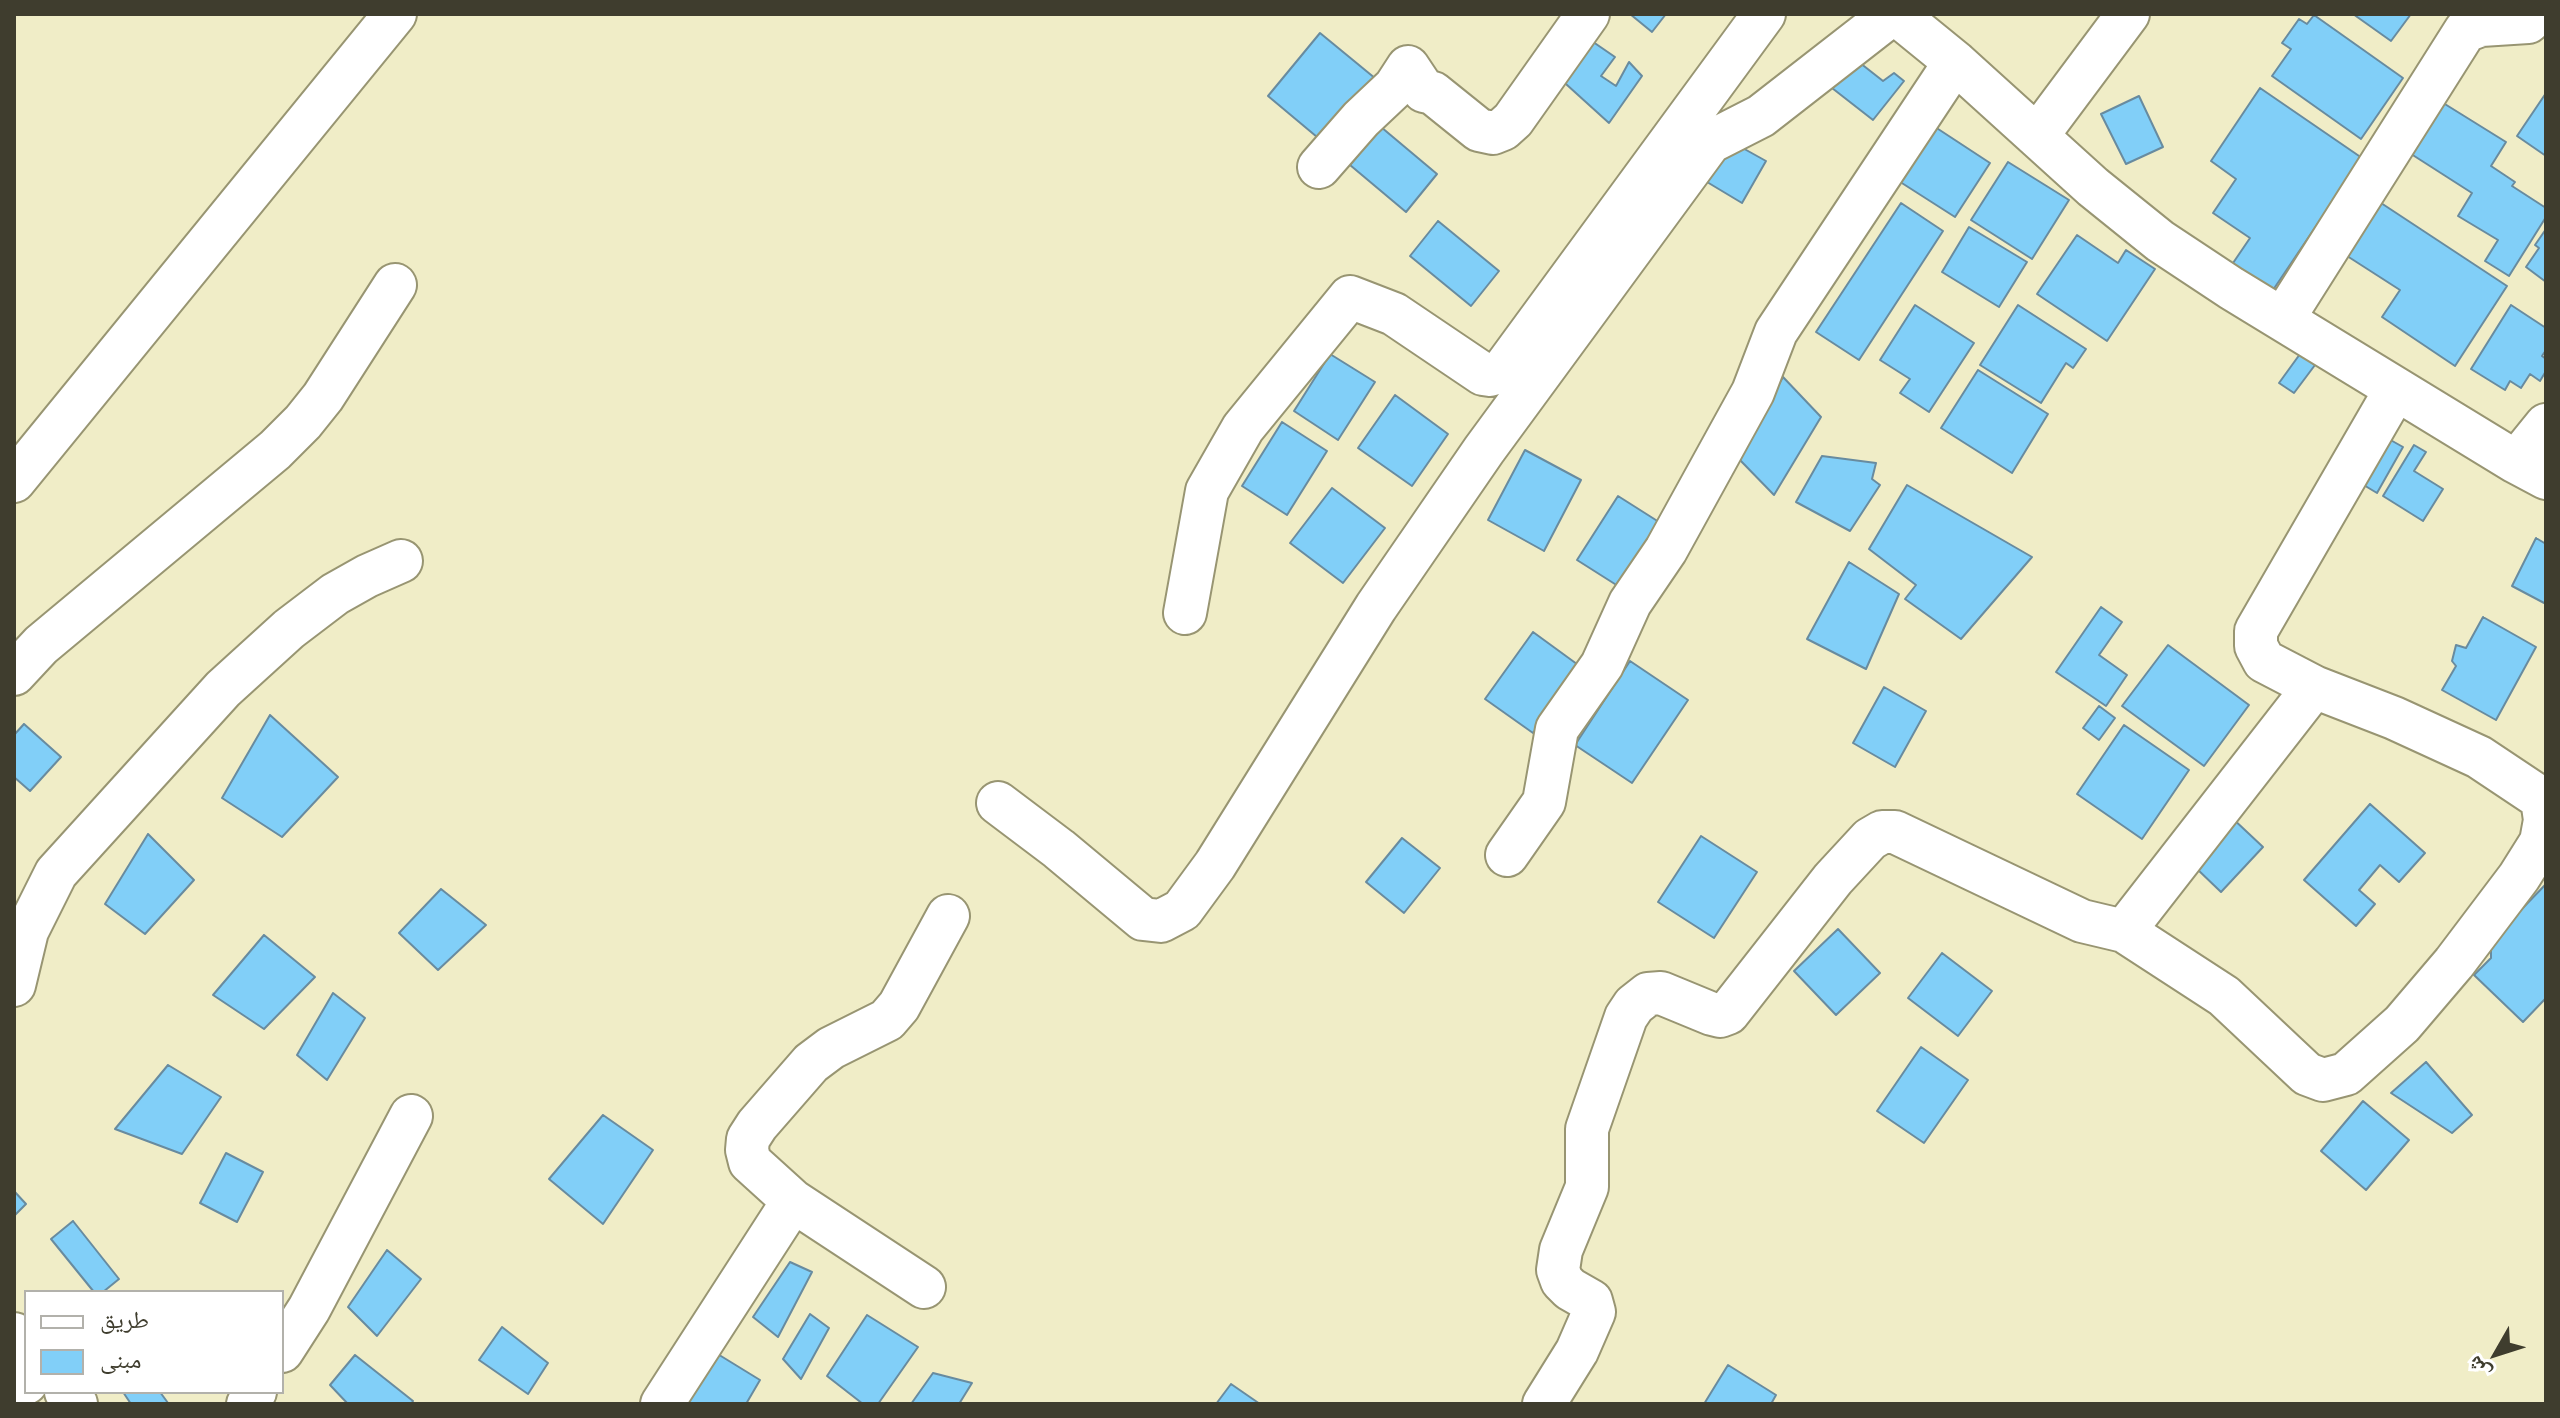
<!DOCTYPE html>
<html>
<head>
<meta charset="utf-8">
<style>
  body { margin:0 }
  #map { position:relative; width:2560px; height:1418px; overflow:hidden; background:#f0edc7; font-family:"Open Sans","Noto Naskh Arabic",sans-serif }
  canvas { display:block }
  .frame { position:absolute; inset:0; border:16px solid #3f3d2e; pointer-events:none }
  .legend { position:absolute; left:24px; top:1290px; width:260px; height:104px; box-sizing:border-box; background:#fff; border:2px solid #b2b1ab; margin:0; padding:10px 14px; list-style:none; font-size:24px; color:#3f3d2e }
  .legend li { display:flex; align-items:center; gap:16px; height:40px }
  .legend b { width:40px; border:2px solid #b2b1ab }
  .north { position:absolute; left:2456px; top:1314px; width:80px; height:80px; -webkit-text-stroke:6px #fff; paint-order:stroke; rotate:231deg; font-size:22px; font-weight:700; line-height:32px; text-align:center; color:#3f3d2e }
  .north::after { content:''; display:block; margin:auto; width:28px; height:36px; background:#3f3d2e; clip-path:polygon(50% 0,100% 100%,50% 72%,0 100%) }
</style>
</head>
<body>
<div id="map">
<canvas width="2560" height="1418"></canvas>
<div class="frame"></div>
<ul class="legend">
<li><b style="height:10px;background:#fff"></b>طريق</li>
<li><b style="height:22px;background:#81cff8"></b>مبنى</li>
</ul>
<div class="north">ش</div>
</div>
<script>
const ctx = document.querySelector('canvas').getContext('2d');
ctx.lineJoin = 'round';
function paint(path, color) { ctx.fillStyle = color; ctx.fill(path, 'evenodd'); }
const shape = rows => new Path2D(rows.map(r => 'M' + r).join(''));
function trace(path, color, width, dash) { ctx.strokeStyle = color; ctx.lineWidth = width; ctx.lineCap = dash ? 'butt' : 'round'; ctx.setLineDash(dash || []); ctx.stroke(path); }
const building = shape([
  [1630,14,1666,14,1652,32,1630,14],
  [2353,14,2411,14,2391,41,2353,14],
  [2314,15,2403,78,2361,139,2272,76,2291,49,2282,43,2299,19,2307,24,2314,15],
  [1320,33,1376,79,1323,142,1268,96,1320,33],
  [1583,35,1615,57,1601,76,1616,86,1629,62,1642,76,1609,123,1556,75,1583,35],
  [1855,59,1883,81,1894,73,1904,81,1873,120,1832,88,1855,59],
  [2260,88,2362,158,2271,293,2231,266,2250,238,2213,213,2236,179,2211,161,2260,88],
  [2546,93,2546,156,2517,136,2546,93],
  [2139,96,2163,147,2126,164,2101,114,2139,96],
  [2440,101,2506,142,2491,166,2515,182,2512,186,2546,208,2546,217,2509,276,2485,261,2498,240,2458,216,2472,193,2408,152,2440,101],
  [1929,123,1990,163,1955,217,1894,178,1929,123],
  [1381,127,1437,174,1406,212,1350,165,1381,127],
  [1730,141,1766,161,1742,203,1697,176,1730,141],
  [2008,162,2069,200,2032,259,1971,220,2008,162],
  [2378,201,2507,286,2455,366,2382,317,2400,290,2344,254,2378,201],
  [1901,203,1943,231,1859,360,1816,332,1901,203],
  [1438,221,1499,271,1471,306,1410,256,1438,221],
  [1969,227,2027,262,1999,307,1942,272,1969,227],
  [2546,229,2546,282,2526,267,2539,248,2535,245,2546,229],
  [2077,235,2118,263,2126,250,2155,269,2107,341,2037,294,2077,235],
  [1915,305,1974,343,1929,412,1900,393,1910,379,1880,360,1915,305],
  [2018,305,2086,349,2073,368,2066,363,2041,403,1980,365,2018,305],
  [2511,305,2546,328,2546,350,2542,356,2546,359,2546,371,2540,381,2530,374,2521,388,2510,381,2505,390,2471,369,2511,305],
  [1330,354,1375,382,1338,440,1294,411,1330,354],
  [2300,354,2315,365,2294,393,2279,383,2300,354],
  [1978,370,2048,414,2012,473,1941,428,1978,370],
  [1783,377,1821,417,1774,495,1738,458,1783,377],
  [1395,395,1448,434,1412,486,1358,448,1395,395],
  [1282,422,1327,451,1287,515,1242,486,1282,422],
  [2378,433,2403,447,2377,493,2352,478,2378,433],
  [2414,445,2426,452,2414,471,2443,489,2423,521,2383,496,2414,445],
  [1525,450,1581,480,1544,551,1488,520,1525,450],
  [1822,456,1876,463,1872,479,1880,485,1850,531,1796,502,1822,456],
  [1907,485,2032,557,1961,639,1905,599,1916,585,1869,549,1907,485],
  [1332,488,1385,528,1343,583,1290,543,1332,488],
  [1618,496,1659,522,1618,586,1577,560,1618,496],
  [2536,538,2546,544,2546,604,2512,586,2536,538],
  [1849,562,1899,594,1866,669,1807,639,1849,562],
  [2101,607,2122,622,2099,655,2127,675,2106,706,2056,672,2101,607],
  [2483,617,2536,647,2496,720,2442,690,2456,666,2452,661,2456,645,2466,648,2483,617],
  [1533,632,1581,667,1533,733,1485,699,1533,632],
  [2168,645,2249,705,2204,766,2122,706,2168,645],
  [1630,661,1688,700,1632,783,1575,745,1630,661],
  [1884,687,1926,711,1895,767,1853,743,1884,687],
  [2099,706,2115,718,2099,740,2083,728,2099,706],
  [270,715,338,777,282,837,222,798,270,715],
  [24,724,61,757,30,791,14,777,14,735,24,724],
  [2124,725,2189,770,2142,839,2077,794,2124,725],
  [2370,804,2425,853,2399,882,2380,865,2359,890,2375,904,2356,926,2304,880,2370,804],
  [2230,816,2263,847,2221,892,2195,867,2230,816],
  [148,834,194,880,145,934,105,904,148,834],
  [1701,836,1757,872,1714,938,1658,902,1701,836],
  [1402,838,1440,868,1404,913,1366,882,1402,838],
  [2546,884,2546,998,2523,1022,2474,975,2491,958,2491,941,2546,884],
  [441,889,486,925,438,970,399,933,441,889],
  [1838,929,1880,973,1836,1015,1794,971,1838,929],
  [264,935,315,977,264,1029,213,995,264,935],
  [1942,953,1992,991,1958,1036,1908,998,1942,953],
  [333,993,365,1018,327,1080,297,1055,333,993],
  [1921,1047,1968,1080,1924,1143,1877,1111,1921,1047],
  [2426,1062,2472,1115,2452,1133,2391,1093,2426,1062],
  [168,1065,221,1097,182,1154,115,1129,168,1065],
  [2363,1101,2409,1140,2366,1190,2321,1151,2363,1101],
  [603,1115,653,1150,603,1224,549,1179,603,1115],
  [226,1153,263,1172,237,1222,200,1203,226,1153],
  [14,1191,26,1204,14,1216,14,1191],
  [73,1221,119,1279,103,1292,94,1292,51,1239,73,1221],
  [387,1250,421,1279,377,1336,348,1307,387,1250],
  [790,1262,812,1272,778,1337,753,1317,790,1262],
  [810,1314,829,1328,801,1379,783,1359,810,1314],
  [867,1315,918,1347,878,1404,863,1404,827,1376,867,1315],
  [502,1327,548,1363,528,1394,479,1360,502,1327],
  [703,1345,760,1380,746,1404,685,1404,703,1345],
  [355,1355,413,1401,411,1404,348,1404,330,1385,355,1355],
  [1728,1365,1776,1395,1771,1404,1704,1404,1728,1365],
  [933,1373,972,1383,959,1404,911,1404,933,1373],
  [1231,1384,1260,1404,1216,1404,1231,1384],
  [123,1392,160,1392,168,1403,131,1404,123,1392]
]);
paint(building, '#81cff8');
trace(building, '#688b9f', 2);
const minor = shape([
  [1896,14,1955,62,2093,187,2160,241,2231,288,2516,462,2546,478],
  [2037,136,2128,14],
  [1319,167,1361,119,1395,87,1408,67,1424,91,1433,93,1479,130,1493,133,1503,129,1513,120,1588,14],
  [2283,319,2465,31,2481,25,2528,22,2537,14],
  [2516,462,2546,425],
  [14,481,395,14],
  [1185,613,1207,491,1243,428,1350,297,1394,314,1483,374,1490,375,1503,370,1764,14],
  [14,674,41,645,275,450,303,422,323,397,395,285],
  [998,803,1059,849,1143,919,1161,921,1182,910,1215,865,1376,607,1484,450,1710,142,1761,116,1892,14],
  [1507,855,1544,802,1557,729,1602,665,1630,603,1666,550,1753,392,1776,332,1955,62],
  [2124,931,2224,996,2307,1074,2323,1080,2346,1074,2402,1024,2454,963,2519,877,2541,842,2545,820,2542,799,2479,757,2394,718,2314,687],
  [14,985,27,931,56,873,223,689,289,629,335,594,367,576,401,561],
  [793,1201,750,1162,747,1150,748,1139,757,1125,811,1063,831,1048,887,1020,899,1006,948,916],
  [282,1351,309,1309,411,1116],
  [14,1388,26,1383],
  [248,1404,255,1392],
  [662,1404,793,1201,924,1287],
  [1544,1404,1577,1351,1594,1312,1591,1301,1570,1289,1562,1281,1558,1270,1561,1250,1587,1187,1587,1129,1626,1017,1634,1005,1648,994,1661,993,1712,1014,1720,1016,1728,1013,1833,879,1870,839,1882,832,1895,832,2082,921,2124,931,2314,687,2264,661,2256,646,2256,631,2396,389]
]);
const major = shape([
  [14,1335,26,1347],
  [67,1392,75,1404]
]);
trace(minor, '#989572', 46);
trace(major, '#989572', 48);
trace(minor, '#fff', 42);
trace(major, '#fff', 44);
</script>
</body>
</html>
